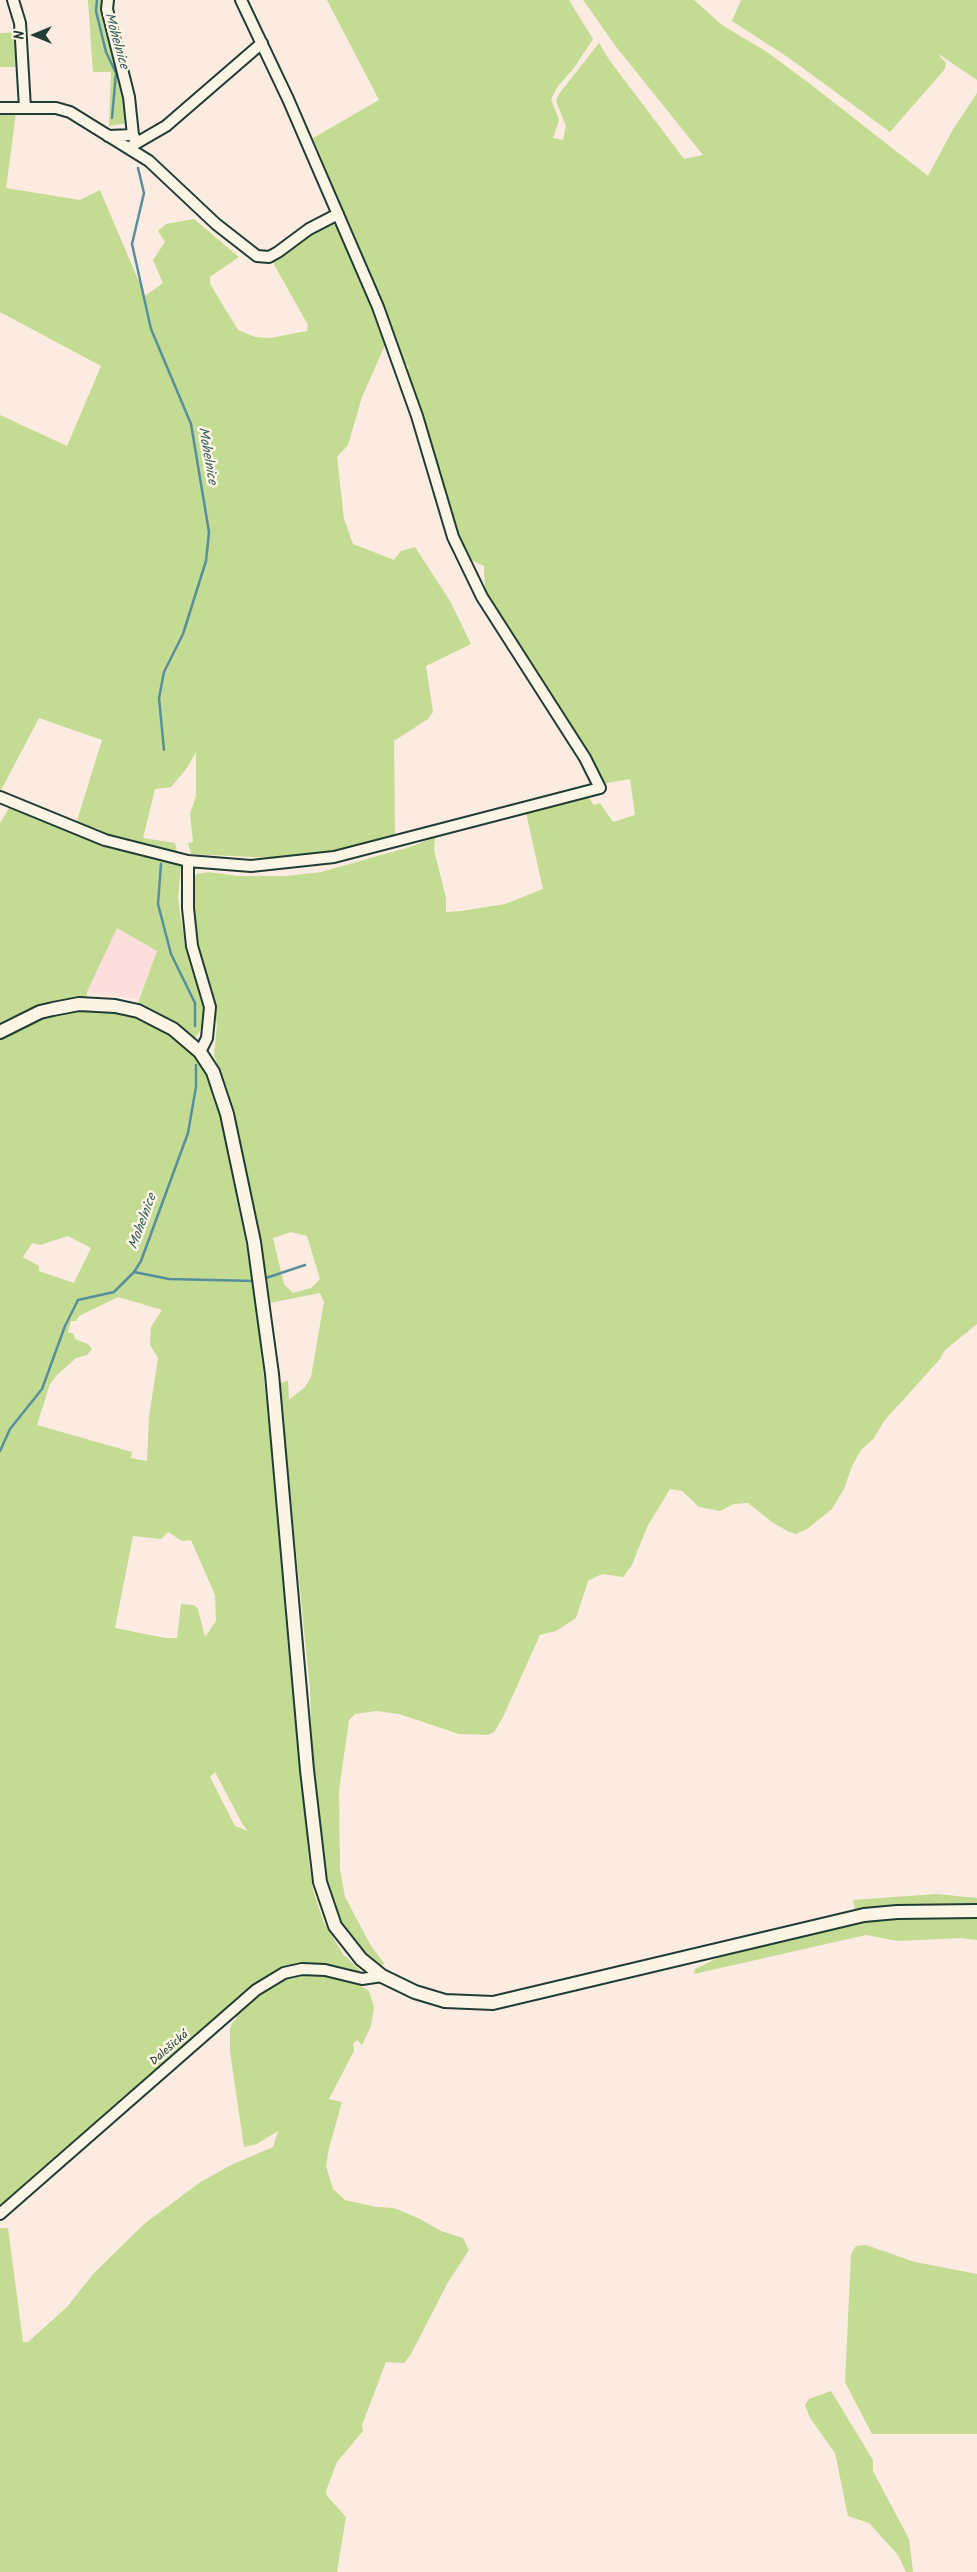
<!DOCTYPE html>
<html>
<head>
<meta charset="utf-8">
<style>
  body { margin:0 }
  #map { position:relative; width:977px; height:2572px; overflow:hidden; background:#fcebe1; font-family:Kalam,sans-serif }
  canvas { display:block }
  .north { position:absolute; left:10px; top:10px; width:50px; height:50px; -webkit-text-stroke:4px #fcf5e5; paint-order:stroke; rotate:270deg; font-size:14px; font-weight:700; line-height:20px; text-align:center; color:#1f3d34 }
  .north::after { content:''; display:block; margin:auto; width:18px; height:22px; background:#1f3d34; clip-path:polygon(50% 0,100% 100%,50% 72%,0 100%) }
</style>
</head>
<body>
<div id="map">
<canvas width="977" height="2572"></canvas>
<div class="north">N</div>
</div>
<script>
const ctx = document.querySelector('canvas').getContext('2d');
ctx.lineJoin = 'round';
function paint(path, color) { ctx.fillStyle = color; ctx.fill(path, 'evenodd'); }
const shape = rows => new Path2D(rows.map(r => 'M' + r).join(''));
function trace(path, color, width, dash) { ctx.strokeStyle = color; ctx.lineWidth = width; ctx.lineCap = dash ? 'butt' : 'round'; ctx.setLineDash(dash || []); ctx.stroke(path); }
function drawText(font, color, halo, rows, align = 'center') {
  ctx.font = font + ' Kalam,sans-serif'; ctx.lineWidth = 5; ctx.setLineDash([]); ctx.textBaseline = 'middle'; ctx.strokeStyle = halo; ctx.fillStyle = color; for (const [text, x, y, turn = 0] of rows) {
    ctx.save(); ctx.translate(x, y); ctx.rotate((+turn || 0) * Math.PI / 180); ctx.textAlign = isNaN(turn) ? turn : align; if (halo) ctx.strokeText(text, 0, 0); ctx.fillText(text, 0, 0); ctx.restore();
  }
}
paint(shape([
  [116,928,158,951,138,999,87,992]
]), '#fcdfdd');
paint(shape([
  [88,0,104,0,128,111,127,123,109,126,111,72,93,72],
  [327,0,569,0,593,39,574,68,558,86,551,99,559,120,553,138,563,140,566,126,556,101,559,94,599,43,610,61,684,159,703,155,617,48,583,0,694,0,722,25,767,52,805,80,928,176,952,131,977,93,977,1324,945,1350,940,1359,884,1421,874,1438,861,1450,852,1466,844,1489,832,1509,807,1529,796,1534,789,1532,772,1522,748,1503,734,1504,720,1511,699,1507,682,1491,670,1489,647,1527,632,1565,623,1577,602,1574,588,1581,576,1618,556,1631,540,1635,503,1717,494,1732,488,1735,459,1734,399,1714,376,1711,355,1714,349,1720,339,1790,340,1869,345,1897,371,1946,384,1963,381,1967,348,1937,335,1916,324,1886,313,1791,310,1689,279,1383,288,1381,289,1400,305,1387,311,1377,324,1302,320,1293,270,1303,232,1106,214,1055,217,1025,214,1003,199,952,190,898,196,874,208,872,239,876,287,876,321,872,413,846,435,837,434,850,446,898,446,912,461,911,505,904,543,889,526,813,588,797,594,805,600,803,613,822,635,815,630,779,602,784,589,754,558,713,485,592,484,566,473,561,465,552,451,521,406,373,409,367,403,362,397,340,313,138,379,100],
  [291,1232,307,1236,320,1279,311,1288,293,1293,284,1284,273,1238],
  [741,0,977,0,977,80,937,53,946,63,945,69,890,132,789,58,732,21],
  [18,32,20,67,0,67,0,33],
  [16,113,6,188,80,200,100,190,145,296,163,283,153,260,165,242,158,231,166,224,194,219,239,257,210,277,210,284,238,330,255,337,270,338,307,331,308,325,272,261,305,237,335,222,386,343,362,397,348,445,337,457,344,519,353,544,394,560,401,551,415,547,450,601,471,644,426,666,433,712,428,719,394,741,395,834,340,849,303,856,272,858,191,854,188,843,193,842,190,814,196,796,196,752,187,768,171,787,155,789,143,838,175,843,181,867,178,898,185,946,203,997,204,1015,204,1023,198,1034,186,1047,206,1069,217,1100,255,1290,296,1699,309,1863,313,1890,324,1923,343,1954,360,1970,356,1973,334,1966,308,1965,280,1970,255,1984,0,2207,0,823,9,808,97,843,99,829,76,824,102,740,39,718,0,792,0,415,67,446,101,366,0,312,0,114],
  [117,928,157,951,133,1016,109,1010,87,1009,87,992],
  [68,1236,91,1248,74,1283,39,1271,39,1266,23,1257,32,1243,40,1245],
  [118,1297,162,1310,151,1327,150,1345,158,1358,149,1417,147,1461,131,1458,132,1452,37,1425,50,1384,56,1376,76,1358,87,1355,92,1349,88,1344,75,1339,74,1334,68,1332,71,1321,76,1321,79,1316],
  [168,1532,182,1541,191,1540,215,1595,216,1621,205,1637,198,1609,194,1605,181,1604,177,1638,165,1638,115,1628,133,1536,161,1539],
  [215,1772,243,1825,248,1831,235,1826,210,1777],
  [936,1894,977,1898,977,1905,910,1904,855,1909,853,1900],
  [953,1917,977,1918,977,1940,961,1938,898,1941,866,1935,694,1974,695,1969,720,1957,846,1925,880,1920],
  [320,1972,355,1982,369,1991,374,2007,371,2026,362,2045,357,2040,353,2044,354,2051,329,2099,342,2102,329,2148,326,2166,333,2189,345,2200,376,2207,394,2208,420,2219,441,2231,463,2238,469,2250,447,2284,411,2354,404,2363,386,2362,362,2425,363,2431,337,2462,326,2491,327,2496,346,2517,337,2572,0,2572,0,2228,8,2228,23,2342,28,2342,67,2307,94,2273,144,2224,199,2183,231,2165,273,2147,278,2131,257,2144,244,2147,230,2052,230,2029,232,2023,237,2018,234,2014,278,1979,296,1974],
  [866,2245,915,2262,977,2274,977,2434,872,2434,845,2382,851,2254,856,2246],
  [831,2391,873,2460,873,2471,909,2539,913,2572,906,2572,898,2555,869,2523,848,2516,835,2453,810,2418,805,2405,809,2399]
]), '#c3db92');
trace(shape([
  [97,0,96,11,106,52,116,73,112,118],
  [138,168,144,193,132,244,151,329,191,424,209,532,206,561,183,634,164,672,159,698,164,750],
  [161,864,158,904,171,954,195,1003,195,1026],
  [134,1272,169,1279,254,1281],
  [266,1278,305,1265],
  [0,1451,10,1429,42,1389,65,1326,78,1300,114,1292,134,1272,141,1261,188,1133,196,1087,196,1065]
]), '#598f9c', 2.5);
const minor = shape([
  [13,0,20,23,25,108],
  [108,0,107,9,129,97,133,135],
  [0,108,56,108,70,112,149,161,216,224,257,256,269,257,278,252,309,229,338,214],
  [108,136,133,135,136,141],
  [128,148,166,126,262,43],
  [0,797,105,840,188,861,251,866,334,857,600,788,585,758,482,597,453,537,417,416,378,307,288,99,241,0],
  [188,861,188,908,192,946,210,1007,207,1038,200,1052],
  [0,2214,256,1990,284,1973,302,1969,325,1970,362,1979,382,1976]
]);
const tertiary = shape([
  [0,1032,40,1012,53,1009,79,1004,115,1006,138,1011,173,1029,200,1052,213,1072,227,1114,254,1242,262,1301,272,1374,307,1770,320,1882,335,1926,361,1959,382,1976,415,1992,445,2001,493,2003,864,1915,897,1912,977,1911]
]);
trace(minor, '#1f3d34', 14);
trace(tertiary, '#1f3d34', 16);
trace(minor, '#fcf5e5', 10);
trace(tertiary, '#fcf5e5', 12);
drawText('12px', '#1f3d34', '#fcf5e5', [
  ["Dalešická",170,2049,-41]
]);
drawText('italic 14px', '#375f5f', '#fcf5e5', [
  ["Mohelnice",115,41,74],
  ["Mohelnice",206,456,80],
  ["Mohelnice",144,1222,-70]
]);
</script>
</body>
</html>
